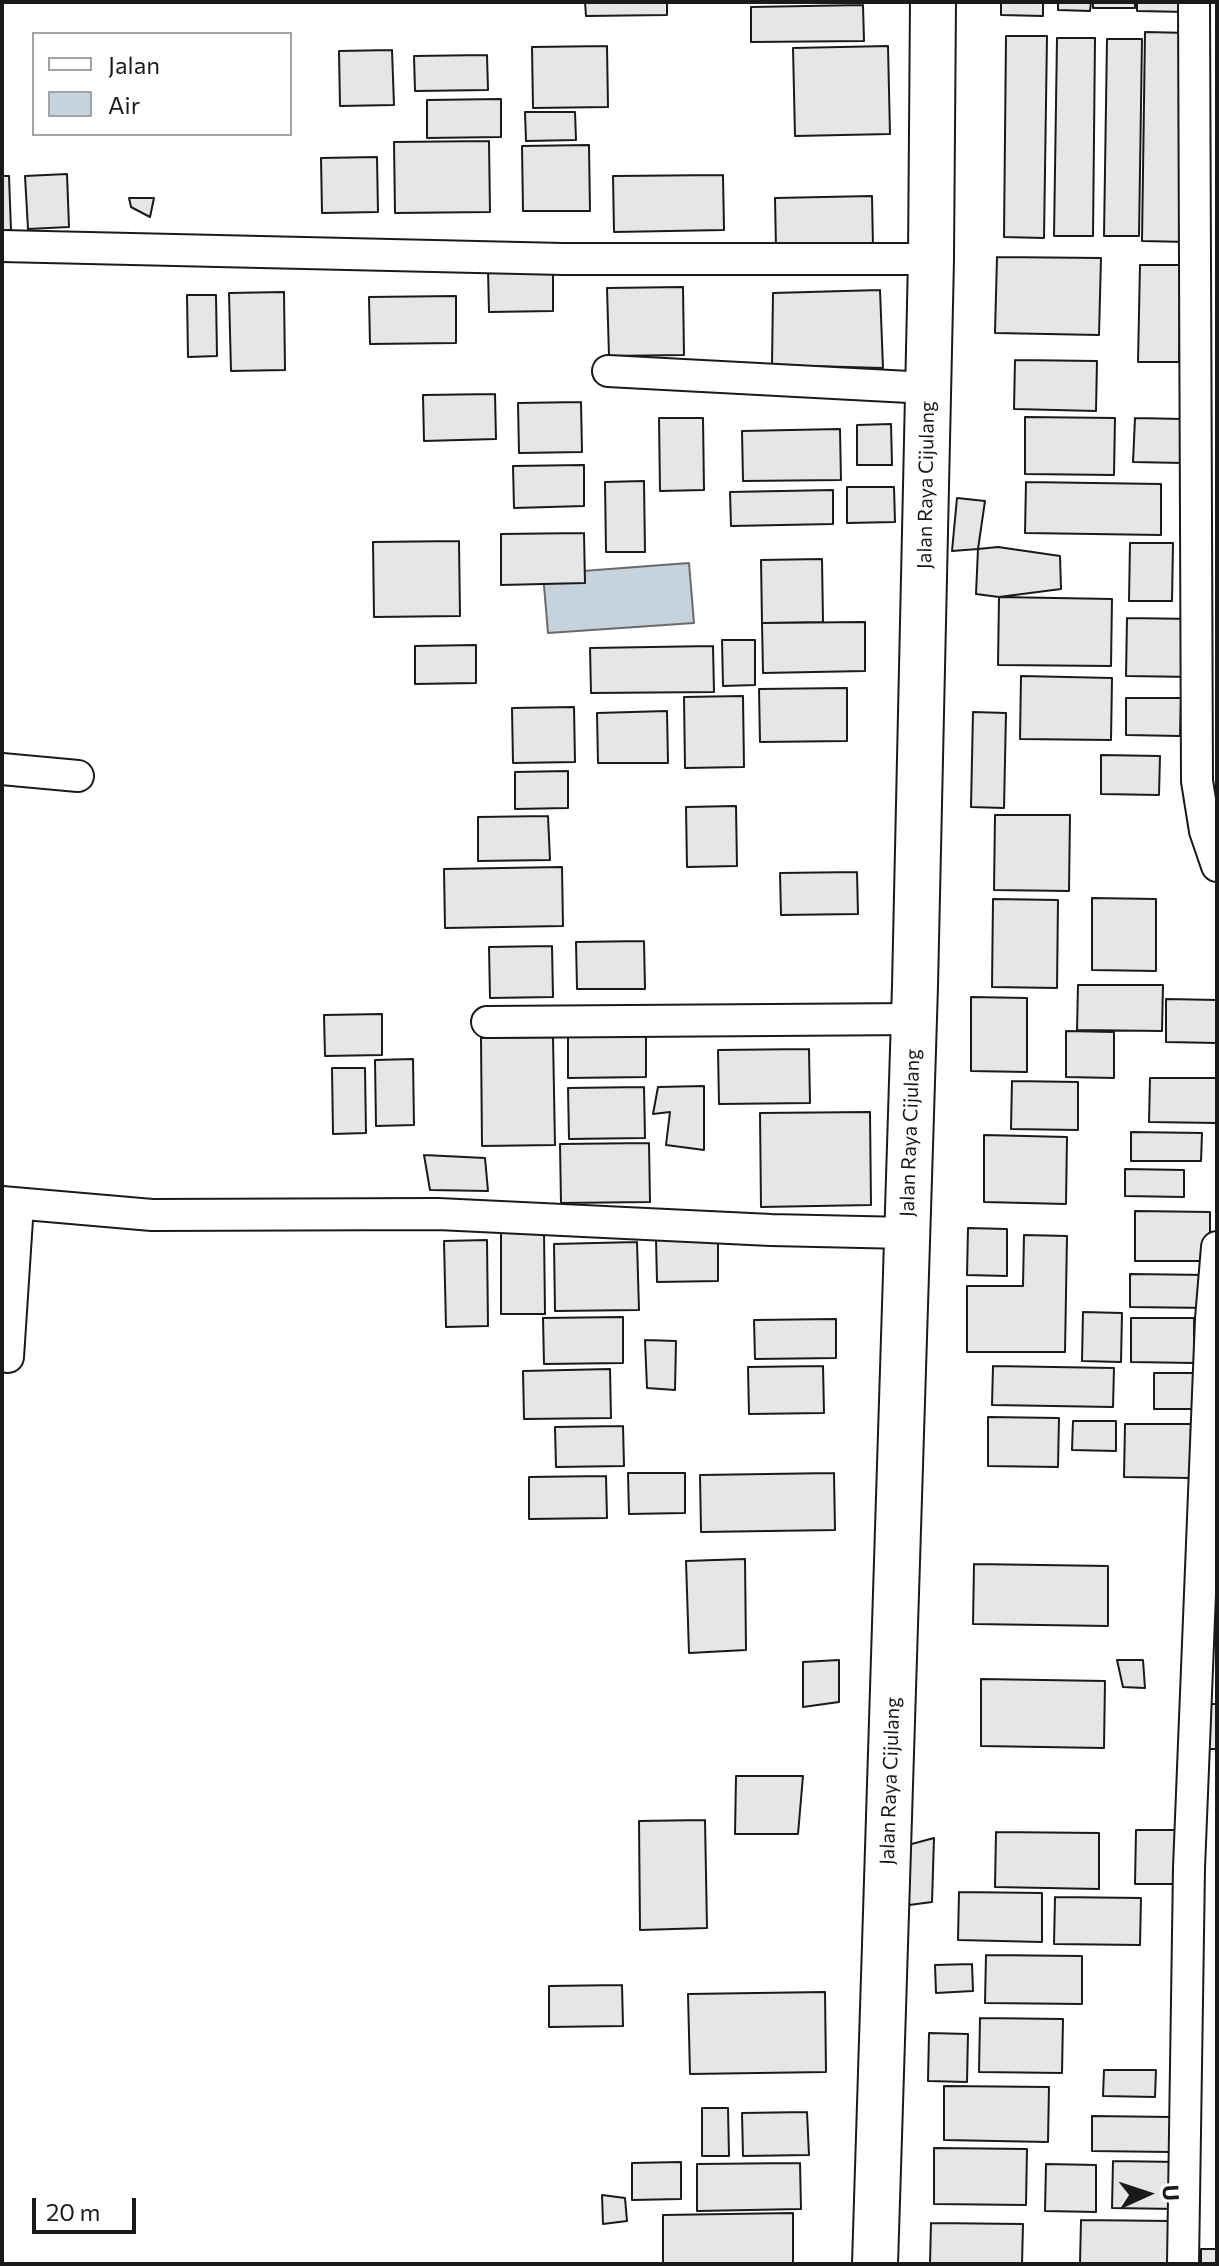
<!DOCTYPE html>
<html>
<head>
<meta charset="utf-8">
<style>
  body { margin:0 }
  #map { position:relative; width:1219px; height:2266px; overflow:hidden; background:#fff; font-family:Commissioner,sans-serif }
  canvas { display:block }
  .frame { position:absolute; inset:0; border:4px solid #1a1a1a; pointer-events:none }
  .legend { position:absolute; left:32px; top:32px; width:260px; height:104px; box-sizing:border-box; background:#fff; border:2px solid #a3a3a3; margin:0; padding:10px 14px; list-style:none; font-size:24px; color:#1a1a1a }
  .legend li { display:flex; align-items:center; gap:16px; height:40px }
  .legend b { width:40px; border:2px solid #a3a3a3 }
  .north { position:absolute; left:1107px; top:2154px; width:80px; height:80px; -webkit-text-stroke:6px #fff; paint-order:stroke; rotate:87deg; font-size:22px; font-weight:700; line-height:32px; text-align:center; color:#1a1a1a }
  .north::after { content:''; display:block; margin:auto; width:28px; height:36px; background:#1a1a1a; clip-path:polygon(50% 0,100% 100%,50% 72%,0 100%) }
  .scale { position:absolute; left:32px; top:2198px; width:104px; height:36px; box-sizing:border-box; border:4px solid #1a1a1a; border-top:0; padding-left:10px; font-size:24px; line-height:28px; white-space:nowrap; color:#1a1a1a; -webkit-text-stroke:6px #fff; paint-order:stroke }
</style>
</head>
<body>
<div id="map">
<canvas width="1219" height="2266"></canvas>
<div class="frame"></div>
<ul class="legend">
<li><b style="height:10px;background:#fff"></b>Jalan</li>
<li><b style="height:22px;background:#c6d2dc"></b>Air</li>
</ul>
<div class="north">U</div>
<div class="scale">20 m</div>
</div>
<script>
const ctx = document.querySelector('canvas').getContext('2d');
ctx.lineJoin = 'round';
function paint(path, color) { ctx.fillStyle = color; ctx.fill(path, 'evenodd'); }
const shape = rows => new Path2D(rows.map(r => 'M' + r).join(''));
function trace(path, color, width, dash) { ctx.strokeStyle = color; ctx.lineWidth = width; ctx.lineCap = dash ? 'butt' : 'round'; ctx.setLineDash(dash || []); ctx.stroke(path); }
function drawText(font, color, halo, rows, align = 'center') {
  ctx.font = font + ' Commissioner,sans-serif'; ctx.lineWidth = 6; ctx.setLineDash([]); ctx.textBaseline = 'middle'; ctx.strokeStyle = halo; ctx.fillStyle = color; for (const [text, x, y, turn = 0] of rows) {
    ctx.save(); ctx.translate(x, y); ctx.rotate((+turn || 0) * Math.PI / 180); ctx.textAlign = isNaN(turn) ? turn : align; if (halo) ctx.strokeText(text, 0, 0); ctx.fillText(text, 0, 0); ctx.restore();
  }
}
const water = shape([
  [689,563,694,623,548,633,543,574,689,563]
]);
paint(water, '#c6d2dc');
trace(water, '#6a6a6a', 2);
const building = shape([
  [585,2,667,2,667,15,586,16,585,2],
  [1001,2,1043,2,1043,16,1001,15,1001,2],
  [1058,2,1091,2,1090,11,1058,10,1058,2],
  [1093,2,1135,2,1135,8,1093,8,1093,2],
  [1137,2,1188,2,1187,12,1137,11,1137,2],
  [863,5,864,41,751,42,751,7,863,5],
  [1145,32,1190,33,1188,242,1142,241,1145,32],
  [1006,36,1047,36,1044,238,1004,237,1006,36],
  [1057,38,1095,38,1093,236,1054,236,1057,38],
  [1107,39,1142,39,1139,236,1104,236,1107,39],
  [607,46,608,107,533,108,532,47,607,46],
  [888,46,890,134,795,136,793,48,888,46],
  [392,50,394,105,340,106,339,51,392,50],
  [487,55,488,90,415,91,414,56,487,55],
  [501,99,501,137,427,138,427,100,501,99],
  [525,112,575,112,576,140,526,141,525,112],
  [489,141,490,212,395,213,394,142,489,141],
  [589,145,590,211,523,211,522,146,589,145],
  [377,157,378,212,322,213,321,158,377,157],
  [67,174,69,227,28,229,25,176,67,174],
  [723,175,724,230,614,232,613,176,723,175],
  [2,176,9,176,11,230,2,231,2,176],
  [872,196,873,247,776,249,775,198,872,196],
  [129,198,154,198,150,217,131,207,129,198],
  [997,257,1101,258,1099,335,995,333,997,257],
  [1140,265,1180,265,1179,362,1138,362,1140,265],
  [553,269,553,311,489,312,488,270,553,269],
  [683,287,684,355,609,356,607,288,683,287],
  [880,290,883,368,772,365,773,293,880,290],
  [284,292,285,370,231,371,229,293,284,292],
  [187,295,216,295,217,356,188,357,187,295],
  [456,296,456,343,370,344,369,297,456,296],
  [1015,360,1097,361,1096,411,1014,409,1015,360],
  [495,394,496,439,424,441,423,395,495,394],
  [581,402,582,452,519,453,518,403,581,402],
  [1025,417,1115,418,1114,475,1025,474,1025,417],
  [659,418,703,418,704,490,660,491,659,418],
  [1135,418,1183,419,1183,463,1133,462,1135,418],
  [891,424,892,465,857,465,857,425,891,424],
  [840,429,841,480,743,481,742,431,840,429],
  [584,465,584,506,514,508,513,466,584,465],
  [644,481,645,552,606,552,605,482,644,481],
  [1026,482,1161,484,1161,535,1025,533,1026,482],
  [847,487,894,487,895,522,847,523,847,487],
  [833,490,833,524,731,526,730,492,833,490],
  [957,498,985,501,978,549,952,551,957,498],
  [584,533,585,583,501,585,501,534,584,533],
  [459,541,460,616,374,617,373,542,459,541],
  [1130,543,1173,543,1172,601,1129,601,1130,543],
  [998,547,1060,556,1061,589,999,597,976,594,978,549,998,547],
  [822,559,823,622,762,623,761,560,822,559],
  [999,597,1112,599,1111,666,998,665,999,597],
  [1127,618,1194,619,1193,677,1126,676,1127,618],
  [865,622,865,671,763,673,762,623,865,622],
  [722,640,755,640,755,685,723,686,722,640],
  [476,645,476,683,415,684,415,646,476,645],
  [713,646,714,692,591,693,590,648,713,646],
  [1021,676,1112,678,1111,740,1020,739,1021,676],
  [847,688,847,741,760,742,759,689,847,688],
  [743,696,744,767,685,768,684,697,743,696],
  [1126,698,1181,698,1180,736,1126,735,1126,698],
  [574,707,575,762,513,763,512,708,574,707],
  [667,711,668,763,598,763,597,713,667,711],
  [973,712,1006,713,1004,808,971,807,973,712],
  [1101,755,1160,756,1159,795,1101,794,1101,755],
  [568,771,568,808,515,809,515,772,568,771],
  [736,806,737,866,687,867,686,807,736,806],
  [995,815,1070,815,1069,891,994,890,995,815],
  [548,816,550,860,478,861,478,817,548,816],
  [562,867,563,926,445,928,444,869,562,867],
  [857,872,858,914,781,915,780,873,857,872],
  [1092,898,1156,899,1156,971,1092,970,1092,898],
  [993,899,1058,900,1057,988,992,987,993,899],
  [644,941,645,989,577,989,576,942,644,941],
  [552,946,553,997,490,998,489,947,552,946],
  [1078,985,1163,985,1162,1031,1077,1030,1078,985],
  [971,997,1027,998,1027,1072,971,1071,971,997],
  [1166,999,1217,1000,1217,1043,1166,1042,1166,999],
  [382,1014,382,1055,325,1056,324,1015,382,1014],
  [1066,1031,1114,1032,1114,1078,1066,1077,1066,1031],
  [646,1035,646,1077,568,1078,568,1036,646,1035],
  [553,1037,555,1145,482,1146,481,1038,553,1037],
  [809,1049,810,1103,719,1104,718,1050,809,1049],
  [413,1059,414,1125,376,1126,375,1060,413,1059],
  [332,1068,365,1068,366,1133,333,1134,332,1068],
  [1150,1078,1217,1078,1217,1123,1149,1122,1150,1078],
  [1012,1081,1078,1082,1078,1130,1011,1129,1012,1081],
  [704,1086,704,1150,666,1145,670,1112,653,1114,658,1087,704,1086],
  [644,1087,645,1138,569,1139,568,1088,644,1087],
  [870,1112,871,1205,761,1207,760,1113,870,1112],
  [1131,1132,1202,1133,1201,1161,1131,1161,1131,1132],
  [984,1135,1067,1137,1066,1204,984,1202,984,1135],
  [649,1143,650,1202,561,1203,560,1144,649,1143],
  [424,1155,485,1158,488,1191,430,1190,424,1155],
  [1125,1169,1184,1170,1184,1197,1125,1196,1125,1169],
  [1135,1211,1210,1212,1210,1261,1135,1261,1135,1211],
  [968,1228,1007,1229,1007,1276,967,1275,968,1228],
  [544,1231,545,1314,501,1314,501,1232,544,1231],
  [1024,1235,1067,1236,1065,1352,967,1352,967,1286,1023,1286,1024,1235],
  [718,1238,718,1281,657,1282,656,1239,718,1238],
  [487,1240,488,1326,446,1327,444,1241,487,1240],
  [637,1242,639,1310,555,1311,554,1244,637,1242],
  [1130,1274,1209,1275,1209,1308,1130,1307,1130,1274],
  [1083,1312,1122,1313,1121,1362,1082,1361,1083,1312],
  [623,1317,623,1363,544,1364,543,1318,623,1317],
  [1131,1318,1194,1318,1194,1363,1131,1362,1131,1318],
  [836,1319,836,1358,755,1359,754,1320,836,1319],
  [645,1340,676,1341,675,1390,647,1388,645,1340],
  [823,1366,824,1413,749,1414,748,1367,823,1366],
  [993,1366,1114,1368,1113,1407,992,1405,993,1366],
  [610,1369,611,1418,524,1419,523,1371,610,1369],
  [1154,1373,1194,1373,1194,1409,1154,1409,1154,1373],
  [988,1417,1059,1418,1058,1467,988,1466,988,1417],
  [1073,1421,1116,1421,1116,1451,1072,1450,1073,1421],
  [1125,1424,1191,1424,1190,1478,1124,1477,1125,1424],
  [623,1426,624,1466,556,1467,555,1427,623,1426],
  [628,1473,685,1473,685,1513,629,1514,628,1473],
  [834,1473,835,1530,701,1532,700,1475,834,1473],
  [606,1476,607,1518,529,1519,529,1477,606,1476],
  [745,1559,746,1650,689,1653,686,1561,745,1559],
  [974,1564,1108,1566,1108,1626,973,1624,974,1564],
  [839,1660,839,1702,803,1707,803,1662,839,1660],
  [1117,1660,1143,1660,1145,1688,1123,1687,1117,1660],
  [981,1679,1105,1681,1104,1748,981,1746,981,1679],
  [1200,1704,1217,1704,1217,1749,1200,1749,1200,1704],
  [736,1776,803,1776,798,1834,735,1834,736,1776],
  [705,1820,707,1928,640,1930,639,1821,705,1820],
  [1136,1830,1177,1830,1176,1884,1135,1884,1136,1830],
  [996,1832,1099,1833,1099,1889,995,1887,996,1832],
  [934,1838,932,1902,894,1907,893,1849,934,1838],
  [959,1892,1042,1893,1042,1942,958,1940,959,1892],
  [1055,1897,1141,1898,1140,1945,1054,1944,1055,1897],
  [986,1955,1082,1956,1082,2004,985,2003,986,1955],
  [972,1964,973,1991,936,1993,935,1965,972,1964],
  [622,1985,623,2026,549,2027,549,1986,622,1985],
  [825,1992,826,2072,690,2074,688,1994,825,1992],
  [980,2018,1063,2019,1062,2073,979,2072,980,2018],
  [929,2033,968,2034,967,2082,928,2081,929,2033],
  [1104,2070,1156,2070,1155,2097,1103,2096,1104,2070],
  [944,2086,1049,2087,1048,2142,944,2140,944,2086],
  [702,2108,728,2108,729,2156,702,2156,702,2108],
  [807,2112,809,2155,743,2156,742,2113,807,2112],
  [1092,2116,1171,2117,1171,2152,1092,2151,1092,2116],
  [934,2148,1027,2149,1026,2205,934,2204,934,2148],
  [1113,2161,1177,2162,1176,2209,1112,2208,1113,2161],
  [681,2162,681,2199,632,2200,632,2163,681,2162],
  [800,2163,801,2209,697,2211,697,2164,800,2163],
  [1046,2164,1096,2165,1096,2212,1045,2211,1046,2164],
  [602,2195,625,2198,627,2221,603,2224,602,2195],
  [793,2213,793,2264,663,2264,663,2215,793,2213],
  [1081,2220,1170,2221,1169,2264,1080,2264,1081,2220],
  [931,2223,1023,2224,1022,2264,930,2264,931,2223],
  [1201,2249,1217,2249,1217,2264,1201,2264,1201,2249]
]);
paint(building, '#e6e6e6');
trace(building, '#1a1a1a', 2);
const minor = shape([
  [1194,2,1197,781,1205,831,1217,866],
  [2,246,563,259,931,259],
  [608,371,928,388],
  [2,769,78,776],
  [487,1022,914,1019],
  [2,1202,152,1215,438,1214,771,1230,907,1233],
  [2,1356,8,1357,18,1204],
  [1183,2264,1189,1868,1211,1319,1217,1247]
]);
const trunk = shape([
  [875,2264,915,986,931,259,933,2]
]);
trace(minor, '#1a1a1a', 34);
trace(trunk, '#1a1a1a', 48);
trace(minor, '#fff', 30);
trace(trunk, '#fff', 44);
drawText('20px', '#1a1a1a', '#fff', [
  ["Jalan Raya Cijulang",926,485,-89],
  ["Jalan Raya Cijulang",910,1133,-88],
  ["Jalan Raya Cijulang",890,1781,-88]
]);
</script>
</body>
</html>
